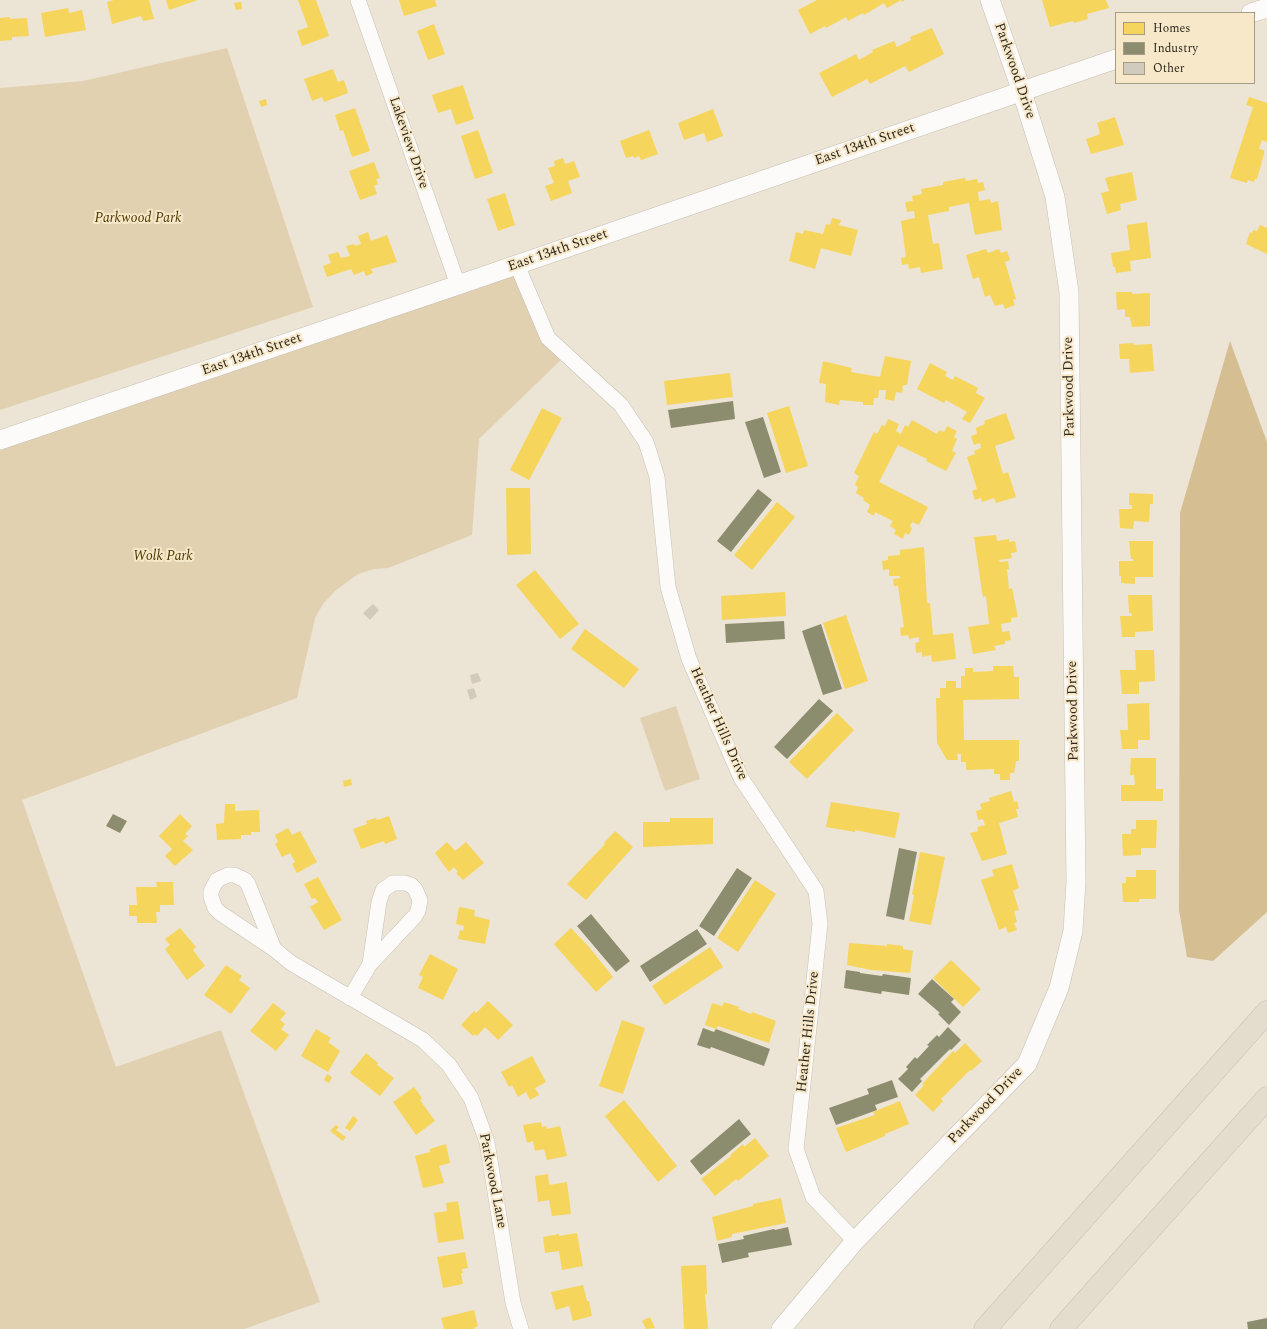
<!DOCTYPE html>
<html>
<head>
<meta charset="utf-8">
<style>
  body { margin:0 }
  #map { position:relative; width:1267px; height:1329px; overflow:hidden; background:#ece4d4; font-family:Spectral,serif }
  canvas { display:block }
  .legend { position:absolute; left:1115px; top:12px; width:140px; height:72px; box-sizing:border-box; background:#f7e8ca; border:1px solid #a69b84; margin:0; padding:5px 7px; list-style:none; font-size:12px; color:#2c271c }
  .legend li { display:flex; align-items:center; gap:8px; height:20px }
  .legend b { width:20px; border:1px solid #a69b84 }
</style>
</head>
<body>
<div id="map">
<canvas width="1267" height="1329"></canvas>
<ul class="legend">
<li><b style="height:11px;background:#f6d55c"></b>Homes</li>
<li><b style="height:11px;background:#8c8c6e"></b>Industry</li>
<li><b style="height:11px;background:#d1cbbe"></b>Other</li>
</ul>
</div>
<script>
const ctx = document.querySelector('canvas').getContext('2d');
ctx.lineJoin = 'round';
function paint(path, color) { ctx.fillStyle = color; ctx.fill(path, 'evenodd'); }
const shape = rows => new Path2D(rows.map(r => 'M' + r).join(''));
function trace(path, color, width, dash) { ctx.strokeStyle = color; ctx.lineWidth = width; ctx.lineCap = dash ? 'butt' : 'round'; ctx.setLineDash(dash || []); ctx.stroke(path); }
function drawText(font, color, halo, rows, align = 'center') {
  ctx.font = font + ' Spectral,serif'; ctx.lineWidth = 4; ctx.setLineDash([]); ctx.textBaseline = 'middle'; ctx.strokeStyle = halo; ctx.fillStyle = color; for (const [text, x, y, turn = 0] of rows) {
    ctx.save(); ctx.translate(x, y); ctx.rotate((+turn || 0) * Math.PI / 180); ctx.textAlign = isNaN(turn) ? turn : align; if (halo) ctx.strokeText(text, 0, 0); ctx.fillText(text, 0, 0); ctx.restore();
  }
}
paint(shape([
  [227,48,313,307,0,410,0,88,83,81],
  [517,265,566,355,479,439,472,535,388,568,374,569,358,574,335,591,323,604,315,618,297,698,22,800,116,1067,221,1030,320,1302,244,1329,0,1329,0,440],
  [676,706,700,779,665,791,640,718]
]), '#e1d1b1');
paint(shape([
  [1230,341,1267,442,1267,912,1213,961,1187,957,1179,910,1180,513]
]), '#d4be92');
paint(shape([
  [114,0,149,0,154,19,143,21,141,16,112,24,107,2],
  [166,0,198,0,169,10],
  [298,0,316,0,329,36,302,46,297,31,308,27],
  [399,0,435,0,437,6,404,16],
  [817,0,905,0,902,2,901,0,887,8,884,3,864,15,863,13,848,21,846,17,826,28,825,26,810,34,798,10],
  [1042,0,1106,0,1109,8,1087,14,1088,19,1074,23,1073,21,1050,27],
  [241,2,242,9,236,10,234,3],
  [68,8,69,13,82,10,86,30,45,37,41,13],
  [10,17,10,19,27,18,29,36,12,37,12,40,0,41,0,18],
  [434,24,445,54,428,60,417,31],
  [932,28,944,54,909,72,905,66,870,84,867,79,832,97,819,73,856,54,859,60,873,52,872,50,894,41,897,47,911,40,910,37],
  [333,69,338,82,344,80,348,93,324,102,322,97,312,101,304,79],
  [463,85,474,119,456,125,451,109,438,113,432,95],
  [1249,97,1267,103,1267,142,1262,140,1259,149,1264,150,1264,154,1257,179,1255,179,1254,182,1248,180,1247,183,1230,178,1253,107,1246,105],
  [266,99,267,105,261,107,259,101],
  [355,108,370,151,352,157,343,130,340,131,335,115],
  [713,109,723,136,707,142,704,133,684,140,678,123],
  [1115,117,1124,145,1091,154,1086,139,1098,135,1100,133,1097,123],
  [478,130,493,173,475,179,461,136],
  [649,130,658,154,641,160,639,156,634,158,633,156,626,158,620,141],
  [563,158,565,164,574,161,580,177,568,181,572,193,551,201,545,186,554,183,548,168,555,166,554,161],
  [374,162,380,178,376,179,378,184,374,186,377,194,360,200,349,171],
  [1132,172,1137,200,1120,204,1121,210,1107,214,1101,193,1109,191,1105,178],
  [965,178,966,181,977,179,978,183,983,182,985,190,978,192,979,201,990,199,991,203,998,201,1002,230,975,235,969,203,949,207,949,211,928,215,933,244,939,243,943,269,921,273,920,267,909,269,908,264,902,265,901,258,906,257,901,221,915,218,914,211,907,212,905,202,913,201,912,196,922,194,921,189,943,185,943,182],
  [505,193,515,225,498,231,487,199],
  [832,218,841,220,839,225,858,230,851,256,821,248,815,269,789,261,796,232,803,234,804,230,823,234,826,224,830,225],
  [1147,222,1151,258,1130,261,1131,271,1116,273,1115,267,1113,267,1111,253,1130,250,1127,225],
  [1260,225,1267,228,1267,254,1246,244,1250,232,1252,233,1253,230,1257,231],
  [368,232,371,241,387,235,397,262,371,269,373,273,366,276,364,271,354,275,351,269,327,277,323,266,331,263,328,255,338,252,341,258,350,256,346,246,354,244,355,246,361,244,358,236],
  [986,249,988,253,999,249,1001,253,1007,251,1010,260,1005,262,1016,299,1013,300,1015,305,1005,309,1003,304,995,306,990,295,985,297,979,277,973,279,966,255],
  [1116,292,1132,292,1132,294,1150,293,1150,326,1132,327,1130,317,1125,317,1125,309,1117,310],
  [1133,343,1134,345,1152,344,1154,371,1130,373,1129,359,1120,359,1119,344],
  [885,356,911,361,907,385,903,385,902,393,896,392,894,401,885,399,886,390,879,390,878,398,874,398,873,405,863,405,863,402,840,400,839,405,825,402,826,384,819,383,823,361,852,368,851,372,880,377],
  [930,363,947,372,945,376,953,380,955,376,978,388,976,393,985,398,970,423,962,419,967,412,946,400,944,403,917,389],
  [730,373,733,397,667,405,664,381],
  [789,406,808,466,786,473,767,413],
  [542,408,562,418,529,480,510,470],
  [1006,413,1015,439,995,446,1003,474,1008,472,1016,497,996,503,994,498,982,502,981,498,975,500,972,491,977,489,967,457,975,454,974,451,981,448,980,443,974,445,971,436,977,434,976,428,985,424,984,421],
  [888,419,899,424,896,431,901,434,905,425,908,427,912,420,937,434,939,430,944,432,947,426,957,431,954,437,957,439,952,451,956,453,946,471,926,461,927,459,898,445,879,482,928,507,919,525,912,522,910,527,912,528,909,535,905,533,903,539,894,534,896,530,890,526,893,521,875,512,874,516,867,512,870,505,863,500,864,498,856,493,858,487,855,485,859,476,854,473,874,432,877,434,882,425,885,426],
  [506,488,530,488,531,554,507,555],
  [1129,493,1153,494,1153,504,1150,504,1149,522,1134,521,1133,529,1120,528,1119,509,1132,509,1132,505,1129,505],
  [777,502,795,517,752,570,734,555],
  [996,535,997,541,1009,539,1009,542,1015,541,1017,552,1011,553,1012,558,999,560,1000,562,1008,561,1009,569,1007,569,1009,589,1012,588,1018,617,1011,618,1011,622,1001,624,1002,632,1009,631,1011,640,1005,641,1005,644,994,646,996,650,973,654,968,627,989,624,986,596,983,597,982,592,974,537],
  [1129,541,1153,541,1153,577,1135,577,1135,584,1121,583,1121,576,1119,576,1119,561,1133,561,1133,559,1131,559],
  [924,547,927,603,930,603,933,635,953,633,956,659,932,662,931,655,922,657,922,652,916,653,915,643,919,642,919,637,909,639,908,635,901,636,900,628,904,627,898,586,894,586,893,579,900,578,900,576,889,576,889,569,883,570,882,561,888,560,888,556,900,555,900,550],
  [535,570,579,624,560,639,516,585],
  [785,592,786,616,722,620,721,596],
  [1128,595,1152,595,1153,631,1135,632,1135,637,1122,637,1120,616,1132,616,1131,613,1129,613],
  [846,615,868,681,845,689,823,623],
  [585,629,639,669,624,688,571,649],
  [1135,650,1154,650,1155,681,1139,682,1139,694,1122,694,1120,670,1136,670],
  [993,666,1013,666,1014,677,1019,677,1019,699,963,700,964,740,1019,740,1019,761,1016,761,1014,773,1010,773,1010,780,1000,780,1000,774,994,774,994,769,966,770,966,762,961,762,961,754,957,754,958,760,947,760,937,743,936,698,940,698,940,688,946,688,946,681,956,681,956,688,961,688,961,676,965,676,965,668,973,668,973,672,993,671],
  [1149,703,1150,740,1138,740,1138,749,1122,749,1120,730,1128,730,1127,704],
  [837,713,854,730,807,779,789,762],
  [1131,758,1156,758,1156,789,1163,789,1163,801,1121,801,1121,785,1135,785,1134,775,1130,775],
  [351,779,352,785,344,787,343,781],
  [1011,791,1014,802,1017,801,1019,809,1016,809,1018,817,999,823,1007,854,982,861,970,833,978,831,977,827,985,825,983,819,978,820,976,811,982,809,980,804,990,801,989,798],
  [831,802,900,813,895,838,855,830,855,832,826,827],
  [225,804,235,804,235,811,259,810,260,832,251,832,251,835,241,835,241,839,217,840,216,824,224,823],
  [180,814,192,826,185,834,188,836,183,841,193,850,175,866,165,856,172,849,159,836],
  [389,816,397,839,385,844,384,841,361,849,353,829,367,824,366,821,376,818,377,820],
  [670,818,713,818,713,844,643,847,643,822,670,822],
  [1136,820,1157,820,1156,848,1141,848,1141,855,1123,856,1122,834,1131,834,1131,829,1136,829],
  [288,828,292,835,300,831,317,862,297,873,292,864,295,862,290,853,282,857,275,844,278,842,275,835],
  [615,831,633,847,586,900,567,884,605,844,604,843],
  [447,842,455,851,466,842,484,863,463,880,456,873,458,872,454,867,449,872,435,853],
  [920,852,945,857,931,925,909,921,914,895,912,894],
  [1012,864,1019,888,1013,891,1019,910,1014,911,1017,922,1014,923,1017,930,1008,933,1006,927,999,930,981,880,994,876,992,870],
  [1136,870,1156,870,1156,899,1139,899,1139,902,1123,902,1122,883,1126,883,1126,877,1136,877],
  [318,877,342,920,324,930,310,907,318,902,315,898,312,899,304,884],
  [755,880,776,894,738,952,717,938],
  [156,882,173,882,174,905,160,905,160,912,156,912,157,923,137,923,137,916,129,916,129,905,137,905,136,887,157,887],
  [459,907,475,910,474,916,490,920,485,944,458,939,460,930,463,931,464,926,456,924],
  [180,928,196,947,193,950,205,966,187,980,165,949,170,945,165,939],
  [571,928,589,947,613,977,596,992,554,944],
  [849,943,887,946,887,944,903,946,903,949,913,951,910,973,871,970,847,965],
  [710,947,723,967,665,1005,652,986],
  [430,954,458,969,443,1000,418,988,423,977,419,975],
  [951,960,981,989,963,1007,933,978],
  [226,965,242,976,239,980,250,988,231,1014,204,995],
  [488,1001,513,1025,498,1040,485,1027,477,1036,475,1034,473,1036,461,1025,474,1011,476,1013],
  [724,1002,739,1007,738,1009,751,1014,752,1012,776,1021,769,1043,718,1026,716,1029,705,1025,712,1003,722,1006],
  [273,1003,286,1013,280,1020,285,1024,281,1029,289,1035,276,1051,250,1031],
  [622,1020,645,1028,623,1094,599,1086],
  [316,1029,331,1038,328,1042,340,1051,328,1072,301,1056],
  [965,1043,982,1061,971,1071,970,1070,941,1099,943,1101,933,1112,915,1095,924,1085,922,1084,953,1051,955,1053],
  [366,1053,378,1063,377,1065,394,1078,380,1096,350,1073],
  [532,1056,546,1082,535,1088,539,1095,530,1100,526,1092,518,1097,512,1085,509,1087,501,1072],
  [327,1074,332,1077,329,1083,324,1080],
  [414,1087,422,1098,420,1100,435,1121,416,1135,393,1102],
  [624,1100,677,1166,658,1182,605,1116],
  [900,1101,909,1124,885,1134,885,1136,846,1152,836,1128,875,1115,873,1112],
  [353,1116,358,1120,350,1131,345,1128],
  [541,1122,542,1127,546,1126,547,1129,560,1126,567,1156,547,1160,544,1149,535,1151,533,1141,527,1143,523,1125],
  [336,1125,339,1127,336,1130,346,1137,343,1141,330,1131],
  [755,1138,769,1156,738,1181,736,1179,715,1196,701,1179,731,1156,730,1155,743,1144,744,1147],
  [446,1144,450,1163,439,1166,444,1183,423,1188,415,1156,430,1152,430,1149],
  [548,1174,549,1185,567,1182,571,1214,552,1216,549,1200,538,1202,535,1176],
  [781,1198,786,1223,732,1234,732,1237,717,1241,712,1217,753,1206,753,1204],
  [458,1201,464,1239,438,1243,434,1213,447,1211,446,1203],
  [577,1233,583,1266,562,1270,559,1251,545,1253,543,1237,559,1234,559,1236],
  [465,1252,468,1268,462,1269,463,1273,461,1273,463,1284,443,1288,437,1257],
  [706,1265,707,1294,705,1294,708,1329,684,1329,681,1266],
  [583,1285,587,1301,589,1301,592,1316,573,1321,569,1306,556,1310,551,1292],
  [474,1310,478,1326,474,1328,475,1329,444,1329,441,1318],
  [650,1317,655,1328,646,1329,642,1321]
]), '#f6d55c');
paint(shape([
  [733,401,735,419,671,428,668,410],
  [763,417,781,472,764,478,745,422],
  [758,489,772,500,731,552,717,541],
  [784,621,785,639,726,643,725,624],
  [821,624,842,689,823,695,802,631],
  [819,699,833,711,787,759,774,747],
  [113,814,127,821,120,833,106,826],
  [899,848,917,852,904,920,886,916],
  [737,868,752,878,714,936,699,926],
  [591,914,630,961,616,972,577,926],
  [697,929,707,944,650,982,640,966],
  [846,970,860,972,860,973,882,976,883,974,911,978,909,995,882,991,881,994,844,988],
  [932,979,954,999,951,1002,961,1012,949,1025,938,1014,940,1013,918,994],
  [948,1027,961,1040,951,1050,950,1049,920,1079,922,1081,912,1092,898,1079,908,1069,906,1067,915,1057,917,1059,929,1046,927,1045,937,1035,939,1037],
  [703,1028,714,1032,716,1029,770,1049,764,1066,711,1047,710,1049,697,1045],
  [892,1080,898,1097,875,1105,877,1110,836,1125,829,1108,869,1094,867,1089],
  [739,1119,751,1134,701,1175,690,1161],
  [788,1227,792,1245,748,1253,749,1257,722,1263,718,1244,744,1239,743,1236,774,1229,775,1230],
  [1267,1318,1267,1329,1248,1329,1247,1322]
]), '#8c8c6e');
paint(shape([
  [373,604,379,610,370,620,363,613],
  [478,673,481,681,472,684,470,675],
  [474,688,477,697,470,700,467,690]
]), '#d1cbbe');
const minor = shape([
  [358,0,458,285],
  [517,265,548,338,621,405,646,442,657,477,668,587,689,659,741,778,816,891,820,924,796,1149,813,1197,855,1241],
  [274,949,248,884,245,880,234,875,228,875,217,880,211,891,211,897,215,908,220,913,274,949,291,963,423,1040,449,1065,471,1098,487,1142,513,1303,521,1329],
  [350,998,370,964,415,916,418,911,420,900,415,889,411,885,405,883,393,883,383,890,379,902,370,964]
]);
const tertiary = shape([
  [1251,13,1267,8],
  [0,440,458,285,1116,59],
  [781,1329,855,1241,1027,1064,1059,988,1073,931,1076,882,1069,292,1055,197,1022,92,990,0]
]);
const motorway = shape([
  [985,1329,1267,1012],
  [1061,1329,1267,1098]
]);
trace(minor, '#c7c0b4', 16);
trace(tertiary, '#c7c0b4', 20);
trace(motorway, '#c6c2ba', 23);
trace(minor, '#fcfbf9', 15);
trace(tertiary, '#fcfbf9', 19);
trace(motorway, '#e4ddcd', 22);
drawText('14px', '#2c271c', '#f7e8ca', [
  ["Parkwood Drive",1014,71,71],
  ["Lakeview Drive",408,143,71],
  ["East 134th Street",865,145,-19],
  ["East 134th Street",558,251,-19],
  ["East 134th Street",252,355,-19],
  ["Parkwood Drive",1070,387,-91],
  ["Parkwood Drive",1074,711,-91],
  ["Heather Hills Drive",718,724,66],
  ["Heather Hills Drive",809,1032,-84],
  ["Parkwood Drive",986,1106,-46],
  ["Parkwood Lane",492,1181,79]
]);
drawText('italic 14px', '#503900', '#f7e8ca', [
  ["Parkwood Park",138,219],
  ["Wolk Park",163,557]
]);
</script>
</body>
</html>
